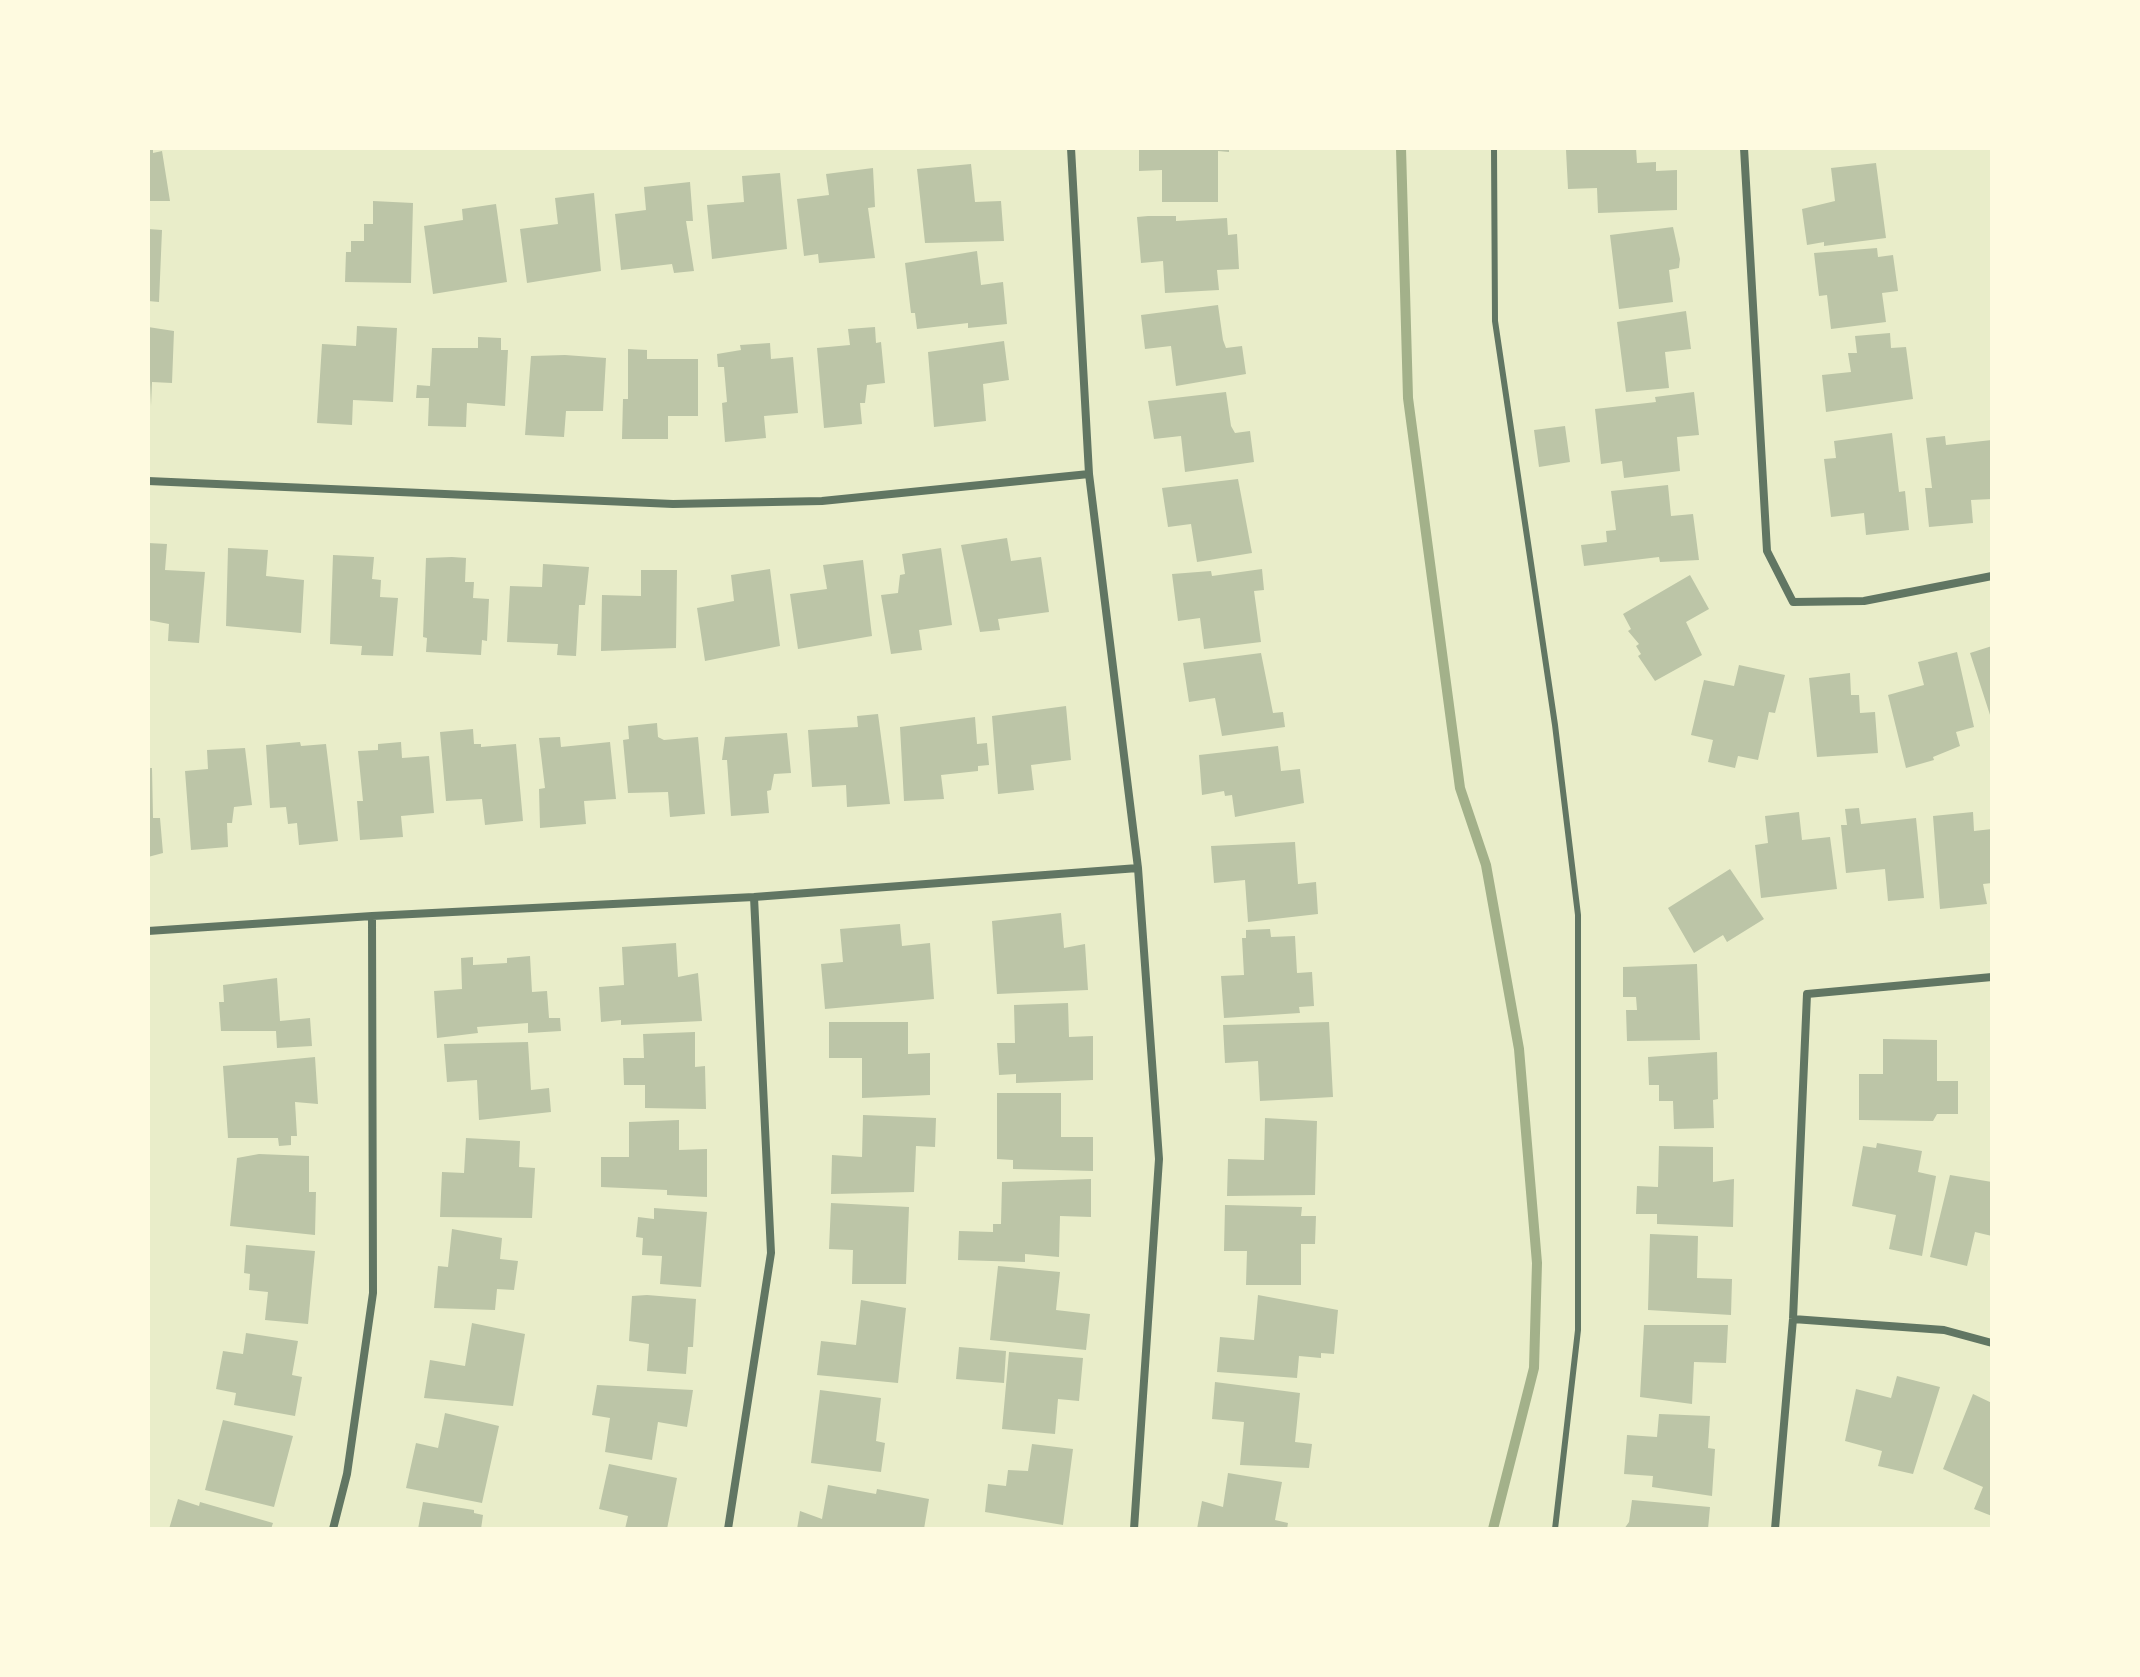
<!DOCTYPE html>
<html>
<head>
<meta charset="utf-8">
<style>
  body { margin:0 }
  #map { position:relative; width:2140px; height:1677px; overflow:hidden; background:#e9edc9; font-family:Inter,sans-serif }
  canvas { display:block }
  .frame { position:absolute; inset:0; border:150px solid #fefae0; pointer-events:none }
</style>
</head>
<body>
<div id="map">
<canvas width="2140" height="1677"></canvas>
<div class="frame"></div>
</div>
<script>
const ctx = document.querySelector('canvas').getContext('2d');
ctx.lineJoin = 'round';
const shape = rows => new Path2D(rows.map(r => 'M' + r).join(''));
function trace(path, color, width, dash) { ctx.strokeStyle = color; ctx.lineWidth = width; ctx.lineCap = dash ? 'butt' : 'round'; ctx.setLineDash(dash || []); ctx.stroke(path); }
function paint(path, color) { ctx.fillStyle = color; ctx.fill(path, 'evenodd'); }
trace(shape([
  [1401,148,1408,398,1460,788,1486,865,1519,1049,1537,1263,1534,1368,1493,1529]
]), '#a3b18a', 10);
paint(shape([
  [148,148,153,148,153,153,162,151,170,201,148,201],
  [1139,148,1229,148,1229,152,1218,151,1218,202,1162,202,1162,170,1139,171],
  [1636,148,1637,163,1656,162,1656,171,1677,170,1677,210,1598,213,1597,188,1568,189,1566,150],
  [1876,163,1886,238,1824,246,1824,242,1807,245,1802,209,1835,201,1831,168],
  [971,164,975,202,1001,201,1004,241,925,243,917,169],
  [873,168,875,207,868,208,875,258,819,263,818,254,804,256,797,199,829,195,826,174],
  [780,173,787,249,712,259,707,205,744,202,742,176],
  [690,182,693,221,686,221,694,271,674,273,672,264,621,270,615,214,646,210,644,187],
  [594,193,601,271,527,283,520,229,558,224,555,198],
  [373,201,413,203,411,283,345,282,346,252,351,252,351,241,364,241,364,224,373,224],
  [496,204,507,282,433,294,424,226,463,220,462,209],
  [1148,216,1176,216,1176,221,1227,218,1228,235,1237,234,1239,269,1217,270,1219,290,1165,293,1163,261,1141,263,1137,217],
  [1673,227,1680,259,1679,268,1669,270,1673,302,1619,309,1610,235],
  [148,229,162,230,159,302,148,301],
  [1877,248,1878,257,1893,255,1898,291,1882,293,1886,322,1831,329,1827,295,1819,296,1814,253],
  [977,251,981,285,1003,282,1007,324,968,328,968,323,917,329,915,313,911,313,905,263],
  [1218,305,1223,340,1226,348,1242,346,1246,374,1176,386,1171,346,1145,349,1141,315],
  [1686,311,1691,349,1665,352,1669,388,1626,392,1617,322],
  [357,326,397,328,393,402,353,400,352,425,317,423,322,344,356,346],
  [148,327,174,331,172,383,152,382,151,406],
  [875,327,876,343,881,342,885,383,867,385,865,403,860,403,862,424,824,428,817,348,850,345,848,329],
  [1890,333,1891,348,1906,347,1913,399,1826,412,1822,375,1851,372,1848,353,1857,353,1855,336],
  [478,337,501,338,501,350,508,350,505,406,467,403,466,427,428,426,429,398,416,398,417,385,430,386,432,348,478,348],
  [1004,341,1009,380,983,384,986,421,934,427,928,352],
  [770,343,771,359,793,357,798,413,764,416,766,438,725,442,722,403,727,402,724,367,718,367,717,354,741,350,740,345],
  [628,349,647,350,647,359,698,359,698,416,668,416,668,439,622,439,623,399,628,399],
  [565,355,606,358,603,411,566,411,564,437,525,435,531,356],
  [1226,392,1231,426,1235,433,1250,431,1254,462,1185,472,1181,436,1154,439,1148,401],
  [1694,392,1699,435,1677,437,1680,471,1624,478,1622,461,1601,464,1595,409,1656,402,1655,397],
  [1565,426,1570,462,1539,467,1534,430],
  [1892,433,1899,492,1905,491,1909,530,1866,535,1864,513,1831,517,1824,459,1836,458,1834,441],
  [1945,436,1946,445,1992,440,1992,499,1971,500,1973,523,1929,527,1925,488,1932,488,1926,438],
  [1238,479,1252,553,1197,562,1191,524,1168,527,1162,488],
  [1668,485,1671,516,1693,514,1699,560,1660,562,1659,557,1584,566,1581,545,1607,542,1606,531,1616,530,1611,491],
  [1007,538,1011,561,1041,557,1049,612,998,619,1000,630,980,632,961,545],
  [148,543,167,544,165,570,205,572,199,643,168,641,169,624,148,620],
  [228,548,268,550,266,576,304,580,301,633,226,626],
  [941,548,952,625,919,630,922,650,891,654,881,595,898,593,900,575,905,574,902,554],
  [333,555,374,557,372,579,381,580,380,597,398,598,393,656,361,655,362,646,330,644],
  [452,557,466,558,465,582,474,582,473,598,489,599,487,641,482,640,481,655,426,652,427,638,423,637,426,558],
  [863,560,872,636,798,649,790,594,827,589,823,565],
  [543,564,589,567,585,605,579,605,576,656,557,655,558,644,507,642,510,586,542,587],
  [770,569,780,646,705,661,697,608,734,601,731,575],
  [1262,569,1264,590,1254,591,1261,642,1204,649,1200,618,1178,621,1172,574,1211,571,1212,576],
  [641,570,677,570,676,648,601,651,602,595,641,596],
  [1690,575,1709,609,1686,622,1702,655,1655,681,1638,656,1641,654,1636,646,1639,644,1628,631,1631,629,1623,614],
  [1992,646,1992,718,1991,718,1970,653],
  [1957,652,1974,727,1956,732,1960,746,1933,757,1934,760,1906,768,1888,695,1924,685,1918,662],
  [1261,653,1273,713,1283,712,1285,727,1222,736,1215,698,1189,702,1183,663],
  [1739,665,1785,675,1775,713,1769,712,1758,760,1738,756,1735,768,1708,762,1713,740,1691,735,1704,680,1734,686],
  [1850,673,1851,695,1859,695,1860,713,1875,712,1878,753,1817,757,1809,678],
  [1066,706,1071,760,1031,765,1034,790,998,794,992,716],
  [878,714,890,804,847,807,846,785,812,787,808,730,858,727,857,716],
  [975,717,977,744,987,743,989,765,978,766,978,771,941,775,944,799,904,801,900,727],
  [657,723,658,737,664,740,698,737,705,814,670,817,668,792,628,793,623,740,629,739,628,726],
  [473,729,474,744,481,744,481,747,516,744,523,821,485,825,482,799,446,801,440,732],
  [787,733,791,773,774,774,771,790,767,791,769,813,731,816,727,760,722,760,725,737],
  [560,737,561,747,610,742,616,799,584,801,586,824,540,828,539,789,545,788,539,738],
  [300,742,301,746,326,744,338,841,299,845,297,823,288,824,286,807,270,808,266,745],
  [401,742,402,758,429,756,434,813,401,816,403,837,360,840,357,801,363,801,358,751,378,750,378,744],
  [1278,746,1281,771,1300,769,1304,803,1235,817,1232,795,1225,796,1224,791,1202,795,1199,755],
  [245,748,252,805,234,807,232,823,227,823,228,847,191,850,185,771,208,769,207,750],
  [148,768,152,768,153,818,160,818,163,853,148,857],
  [1859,808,1861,824,1916,818,1924,898,1888,901,1885,869,1846,873,1841,825,1847,825,1845,809],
  [1799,812,1802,840,1830,837,1837,889,1761,898,1755,845,1768,843,1765,816],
  [1973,812,1974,831,1992,829,1992,883,1983,884,1987,904,1940,909,1933,816],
  [1295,842,1298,884,1316,882,1318,914,1248,922,1245,880,1214,883,1211,846],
  [1730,869,1764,919,1727,942,1723,935,1694,953,1668,908],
  [1061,913,1064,948,1085,944,1088,990,997,994,992,921],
  [900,924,902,946,930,943,934,999,825,1009,821,964,843,962,840,929],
  [1270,929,1271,937,1295,936,1297,973,1312,972,1314,1006,1299,1007,1300,1013,1224,1018,1221,976,1244,975,1242,938,1246,938,1246,930],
  [676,943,678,977,698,973,702,1021,621,1025,621,1020,601,1022,599,987,624,985,622,947],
  [530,956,532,992,547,991,549,1018,560,1018,561,1031,528,1033,528,1023,477,1027,478,1033,437,1038,434,991,462,989,461,958,473,957,473,965,507,963,507,958],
  [1697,964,1700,1040,1627,1041,1626,1010,1637,1010,1636,997,1623,997,1623,967],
  [277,978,280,1021,310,1018,312,1046,277,1048,276,1031,221,1031,219,1002,224,1002,223,985],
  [1068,1003,1069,1037,1093,1036,1093,1080,1016,1083,1016,1074,999,1075,997,1043,1015,1043,1014,1005],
  [829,1022,908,1022,908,1054,930,1053,930,1095,862,1098,862,1058,829,1058],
  [1329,1022,1333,1097,1260,1101,1258,1061,1225,1063,1223,1025],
  [695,1032,695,1067,705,1066,706,1109,645,1108,645,1085,624,1085,623,1058,644,1058,643,1034],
  [1883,1039,1937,1040,1937,1081,1958,1081,1958,1114,1937,1114,1933,1121,1859,1120,1859,1074,1883,1074],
  [528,1042,531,1090,549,1088,551,1112,479,1120,477,1080,447,1082,444,1044],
  [1717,1052,1718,1099,1713,1100,1714,1128,1674,1129,1673,1101,1659,1101,1659,1085,1649,1085,1648,1057],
  [315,1057,318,1104,295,1102,297,1136,291,1136,291,1145,279,1146,278,1138,228,1138,223,1066],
  [997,1093,1061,1093,1061,1137,1093,1137,1093,1171,1013,1169,1013,1160,997,1159],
  [863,1115,936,1118,935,1147,916,1146,914,1192,831,1194,832,1155,862,1157],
  [1265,1118,1317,1121,1315,1195,1227,1196,1228,1159,1264,1160],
  [679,1120,679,1150,707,1149,707,1197,667,1195,667,1190,601,1187,601,1157,629,1157,629,1122],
  [466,1138,520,1141,519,1167,535,1168,532,1218,440,1217,442,1172,464,1173],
  [1877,1143,1922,1151,1918,1172,1936,1176,1922,1256,1889,1249,1896,1215,1852,1206,1863,1146,1876,1148],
  [1659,1146,1713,1147,1713,1182,1734,1179,1733,1227,1657,1224,1657,1214,1636,1214,1637,1186,1658,1187],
  [259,1154,309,1156,309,1192,316,1192,315,1235,230,1226,237,1158],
  [1950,1175,1992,1182,1992,1236,1975,1232,1967,1266,1930,1257],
  [1091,1179,1091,1217,1060,1216,1059,1257,1025,1254,1025,1262,958,1260,959,1231,993,1232,993,1224,1001,1224,1002,1182],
  [831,1203,909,1207,906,1284,852,1284,853,1250,829,1249],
  [1225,1205,1302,1207,1301,1216,1316,1216,1315,1244,1301,1244,1301,1285,1246,1285,1247,1251,1224,1251],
  [654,1208,707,1212,701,1287,660,1284,662,1256,642,1255,643,1238,636,1237,638,1217,654,1219],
  [452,1229,502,1238,500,1259,518,1261,514,1290,497,1289,495,1310,434,1308,438,1266,448,1267],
  [1650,1234,1698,1236,1697,1278,1732,1279,1731,1315,1648,1310],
  [246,1245,315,1251,308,1324,265,1320,268,1292,249,1290,250,1274,244,1273],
  [998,1266,1060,1272,1056,1310,1090,1314,1086,1350,990,1340],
  [647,1295,696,1299,693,1347,688,1347,686,1374,647,1371,649,1344,629,1341,632,1296],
  [1258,1295,1338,1310,1334,1354,1321,1353,1321,1358,1299,1356,1297,1378,1217,1372,1220,1337,1254,1340],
  [861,1300,906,1308,898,1383,817,1375,821,1341,856,1345],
  [472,1323,525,1334,513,1406,424,1398,430,1360,465,1366],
  [1644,1325,1728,1325,1726,1363,1694,1362,1692,1404,1640,1397],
  [246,1333,298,1341,292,1375,302,1377,295,1416,234,1405,236,1393,216,1389,223,1351,243,1354],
  [959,1347,1006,1351,1004,1383,956,1379],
  [1009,1352,1083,1358,1079,1401,1058,1399,1055,1434,1002,1429],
  [1897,1376,1940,1387,1913,1474,1878,1466,1882,1451,1845,1441,1856,1389,1891,1398],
  [1215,1382,1300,1393,1295,1442,1312,1444,1309,1468,1240,1465,1244,1422,1212,1419],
  [597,1385,693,1390,687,1427,658,1422,652,1460,605,1452,610,1418,592,1415],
  [820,1390,881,1398,876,1441,885,1443,881,1472,811,1463],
  [1973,1394,1992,1403,1992,1516,1974,1509,1983,1487,1943,1469],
  [445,1413,499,1426,482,1503,406,1488,416,1443,438,1448],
  [1659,1414,1710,1416,1708,1448,1715,1449,1712,1496,1652,1487,1653,1476,1624,1474,1627,1435,1657,1437],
  [223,1420,293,1436,274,1507,205,1490],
  [1032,1444,1073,1449,1063,1525,985,1512,988,1484,1006,1486,1008,1470,1028,1471],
  [609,1464,677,1478,667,1529,625,1529,628,1516,599,1509],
  [1228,1473,1282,1482,1275,1520,1288,1523,1287,1529,1197,1529,1202,1501,1223,1507],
  [828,1485,876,1494,877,1489,929,1499,924,1529,797,1529,800,1511,822,1519],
  [178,1499,199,1506,200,1502,273,1523,271,1529,169,1529],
  [1632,1500,1710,1507,1708,1529,1624,1529,1629,1522],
  [423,1502,474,1510,474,1513,483,1515,481,1529,418,1529]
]), '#bcc5a7');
trace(shape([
  [1494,148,1495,321,1555,725,1578,915,1578,1330,1555,1529]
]), '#617663', 6);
trace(shape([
  [1071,148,1089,474,1138,868,1159,1159,1134,1529],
  [1744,148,1767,551,1793,602,1864,601,1992,576],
  [148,481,673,504,822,501,1089,474],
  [148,931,372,916,754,897,1138,868],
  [1793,1319,1944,1330,1992,1343],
  [333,1529,347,1474,373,1293,372,916],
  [728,1529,771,1253,754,897],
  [1775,1529,1793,1319,1807,994,1992,977]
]), '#617663', 8);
</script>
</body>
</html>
